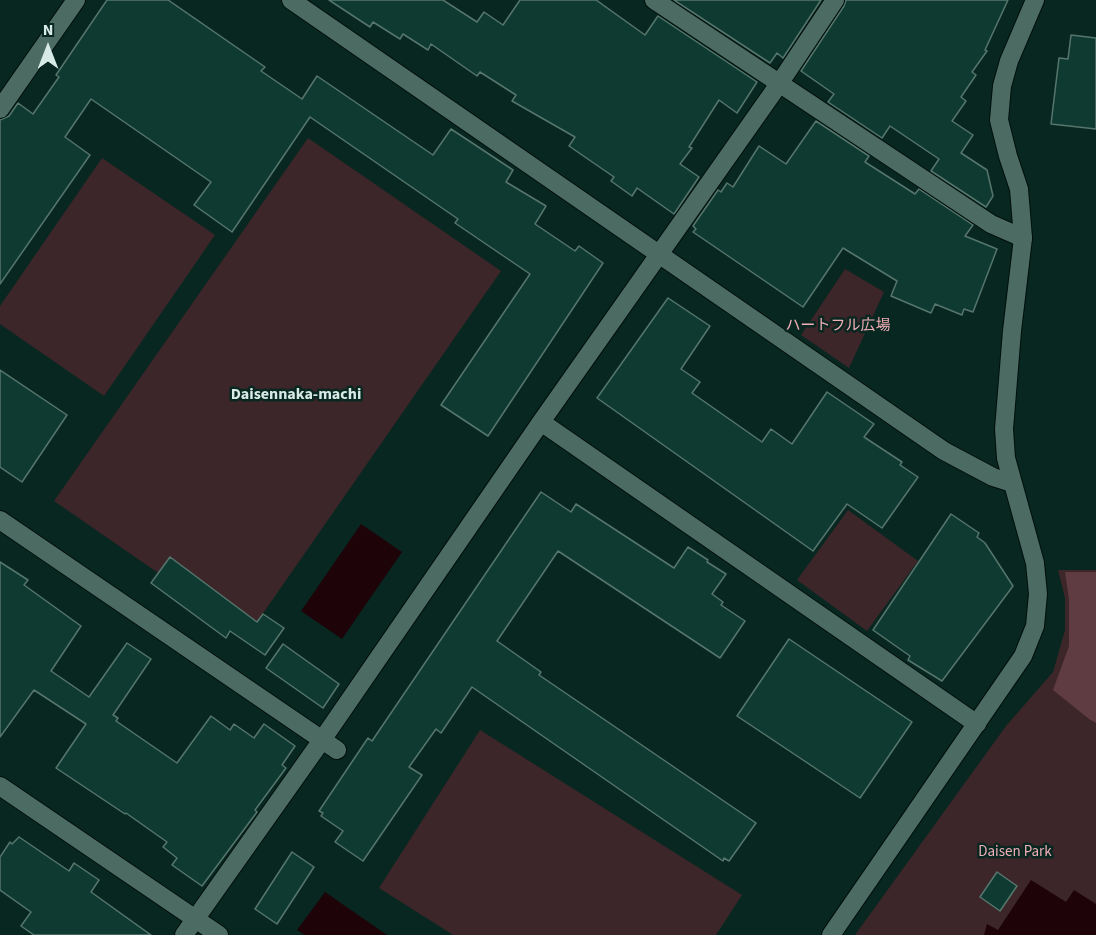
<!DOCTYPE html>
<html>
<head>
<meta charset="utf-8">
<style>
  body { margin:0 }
  #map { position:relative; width:1096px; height:935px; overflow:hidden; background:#082720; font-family:"Source Sans 3",sans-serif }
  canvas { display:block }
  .north { position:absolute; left:18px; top:18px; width:60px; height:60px; -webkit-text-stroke:4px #082720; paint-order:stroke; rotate:0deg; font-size:16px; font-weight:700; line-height:24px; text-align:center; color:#d8eae5 }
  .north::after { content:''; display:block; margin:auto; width:21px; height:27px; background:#d8eae5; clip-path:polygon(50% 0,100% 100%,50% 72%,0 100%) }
</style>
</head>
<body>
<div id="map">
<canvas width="1096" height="935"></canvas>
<div class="north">N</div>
</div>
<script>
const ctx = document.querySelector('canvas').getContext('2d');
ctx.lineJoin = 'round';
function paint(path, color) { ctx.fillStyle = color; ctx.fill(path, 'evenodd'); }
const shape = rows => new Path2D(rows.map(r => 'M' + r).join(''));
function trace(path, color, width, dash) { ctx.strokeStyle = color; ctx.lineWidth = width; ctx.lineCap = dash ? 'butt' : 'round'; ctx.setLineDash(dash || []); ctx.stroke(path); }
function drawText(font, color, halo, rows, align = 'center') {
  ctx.font = font + ' "Source Sans 3","Noto Sans JP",sans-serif'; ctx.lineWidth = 5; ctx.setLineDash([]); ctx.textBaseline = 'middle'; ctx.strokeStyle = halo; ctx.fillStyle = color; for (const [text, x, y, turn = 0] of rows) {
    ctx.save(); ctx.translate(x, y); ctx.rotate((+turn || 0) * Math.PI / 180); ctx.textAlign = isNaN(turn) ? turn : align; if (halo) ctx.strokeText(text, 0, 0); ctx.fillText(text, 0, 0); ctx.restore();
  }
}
paint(shape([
  [308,138,501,271,248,635,54,501],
  [102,158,215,235,104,396,0,324,0,306],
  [845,269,884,292,849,368,801,335],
  [848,510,918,561,867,631,797,580],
  [1058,570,1096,570,1096,935,855,935,1006,726,1053,672,1065,630,1065,598],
  [480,730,742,895,716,935,453,935,379,888]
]), '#3c2629');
paint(shape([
  [1065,572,1096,572,1096,723,1089,719,1053,690,1069,646,1069,599]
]), '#5f3c42');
paint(shape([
  [361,524,402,552,342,639,301,611],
  [1031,880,1066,902,1074,890,1096,904,1096,935,984,935,987,924,998,930],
  [325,892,387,935,305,935,297,930]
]), '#1e0309');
const building = shape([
  [107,0,168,0,265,67,261,71,302,99,317,76,433,155,451,129,513,170,506,182,546,206,535,224,575,251,579,246,603,263,488,436,441,405,530,274,455,223,458,219,310,117,232,232,194,205,211,182,91,99,65,137,90,155,0,284,0,120,9,116,18,103,33,114,59,77,56,75,107,0],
  [329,0,443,0,477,22,484,12,503,25,520,0,596,0,645,35,658,16,757,82,737,113,719,100,689,147,692,148,680,164,699,177,674,214,637,188,632,196,611,181,614,177,569,146,575,137,512,101,516,95,480,72,477,76,431,44,428,50,403,34,400,39,373,22,370,27,329,0],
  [674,0,821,0,783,58,777,53,770,63,674,0],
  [846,0,1008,0,985,50,987,51,972,72,976,75,961,97,966,101,952,121,973,135,961,153,987,170,993,196,986,207,931,171,939,159,890,126,882,138,828,102,834,94,801,71,844,6,846,0],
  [1071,35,1096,38,1096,129,1051,124,1059,58,1068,59,1071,35],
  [816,121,869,156,865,162,915,194,919,189,973,225,965,236,997,249,973,312,964,309,962,315,935,304,931,313,891,296,897,281,843,248,803,307,693,232,696,229,693,226,718,190,721,192,727,183,733,187,759,146,786,164,816,121],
  [668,298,710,326,681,369,700,382,692,393,762,442,771,429,792,444,827,392,874,424,864,437,902,462,900,465,918,477,882,528,847,504,813,551,597,398,668,298],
  [0,370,67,415,22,482,0,467,0,370],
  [541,492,571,512,576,504,674,568,688,547,708,560,707,562,726,574,712,594,723,602,721,605,745,621,720,658,558,551,497,641,541,672,539,675,756,823,729,861,724,858,723,861,472,687,441,733,436,729,409,767,422,775,363,861,335,842,343,831,321,816,323,813,319,811,368,738,372,741,541,492],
  [951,514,979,533,977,537,985,543,1013,586,942,681,908,660,910,656,873,630,951,514],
  [170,557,257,622,263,614,284,628,265,655,230,631,226,638,151,583,170,557],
  [0,562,28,580,24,585,81,626,51,671,89,697,127,643,151,659,113,715,118,718,116,721,177,763,211,716,230,730,234,724,254,738,264,724,295,746,282,765,286,768,255,810,257,812,202,886,172,865,177,858,163,847,167,842,126,813,125,814,56,768,86,724,34,690,0,737,0,562],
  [789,639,912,722,860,798,737,716,789,639],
  [283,644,339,684,323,708,266,668,283,644],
  [19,837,69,871,74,863,99,880,91,892,151,935,34,935,21,926,31,912,0,890,0,857,10,842,12,844,19,837],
  [292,852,314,867,277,924,255,909,292,852],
  [997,872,1017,886,1000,911,980,897,997,872]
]);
paint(building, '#0e3a31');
trace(building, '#56766d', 1.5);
const street = shape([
  [291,0,944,451,993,477,1012,483],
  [654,0,991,224,1023,238],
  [0,109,76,0],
  [541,422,977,724],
  [0,520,337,750],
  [0,786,219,935],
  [184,935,322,740,541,422,779,84,835,0]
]);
const secondary = shape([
  [831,935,1023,656,1035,626,1038,594,1035,563,1006,458,1004,429,1012,331,1023,238,1019,189,1008,156,999,120,1002,86,1009,61,1035,0]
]);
trace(street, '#000f0a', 20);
trace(secondary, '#000f0a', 20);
trace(street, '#4c6b63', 18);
trace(secondary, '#4c6b63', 18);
drawText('15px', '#f2afb8', '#082720', [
  ["ハートフル広場",838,327],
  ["Daisen Park",1015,853]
]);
drawText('bold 16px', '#d8eae5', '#082720', [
  ["Daisennaka-machi",296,395]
]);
</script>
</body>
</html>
